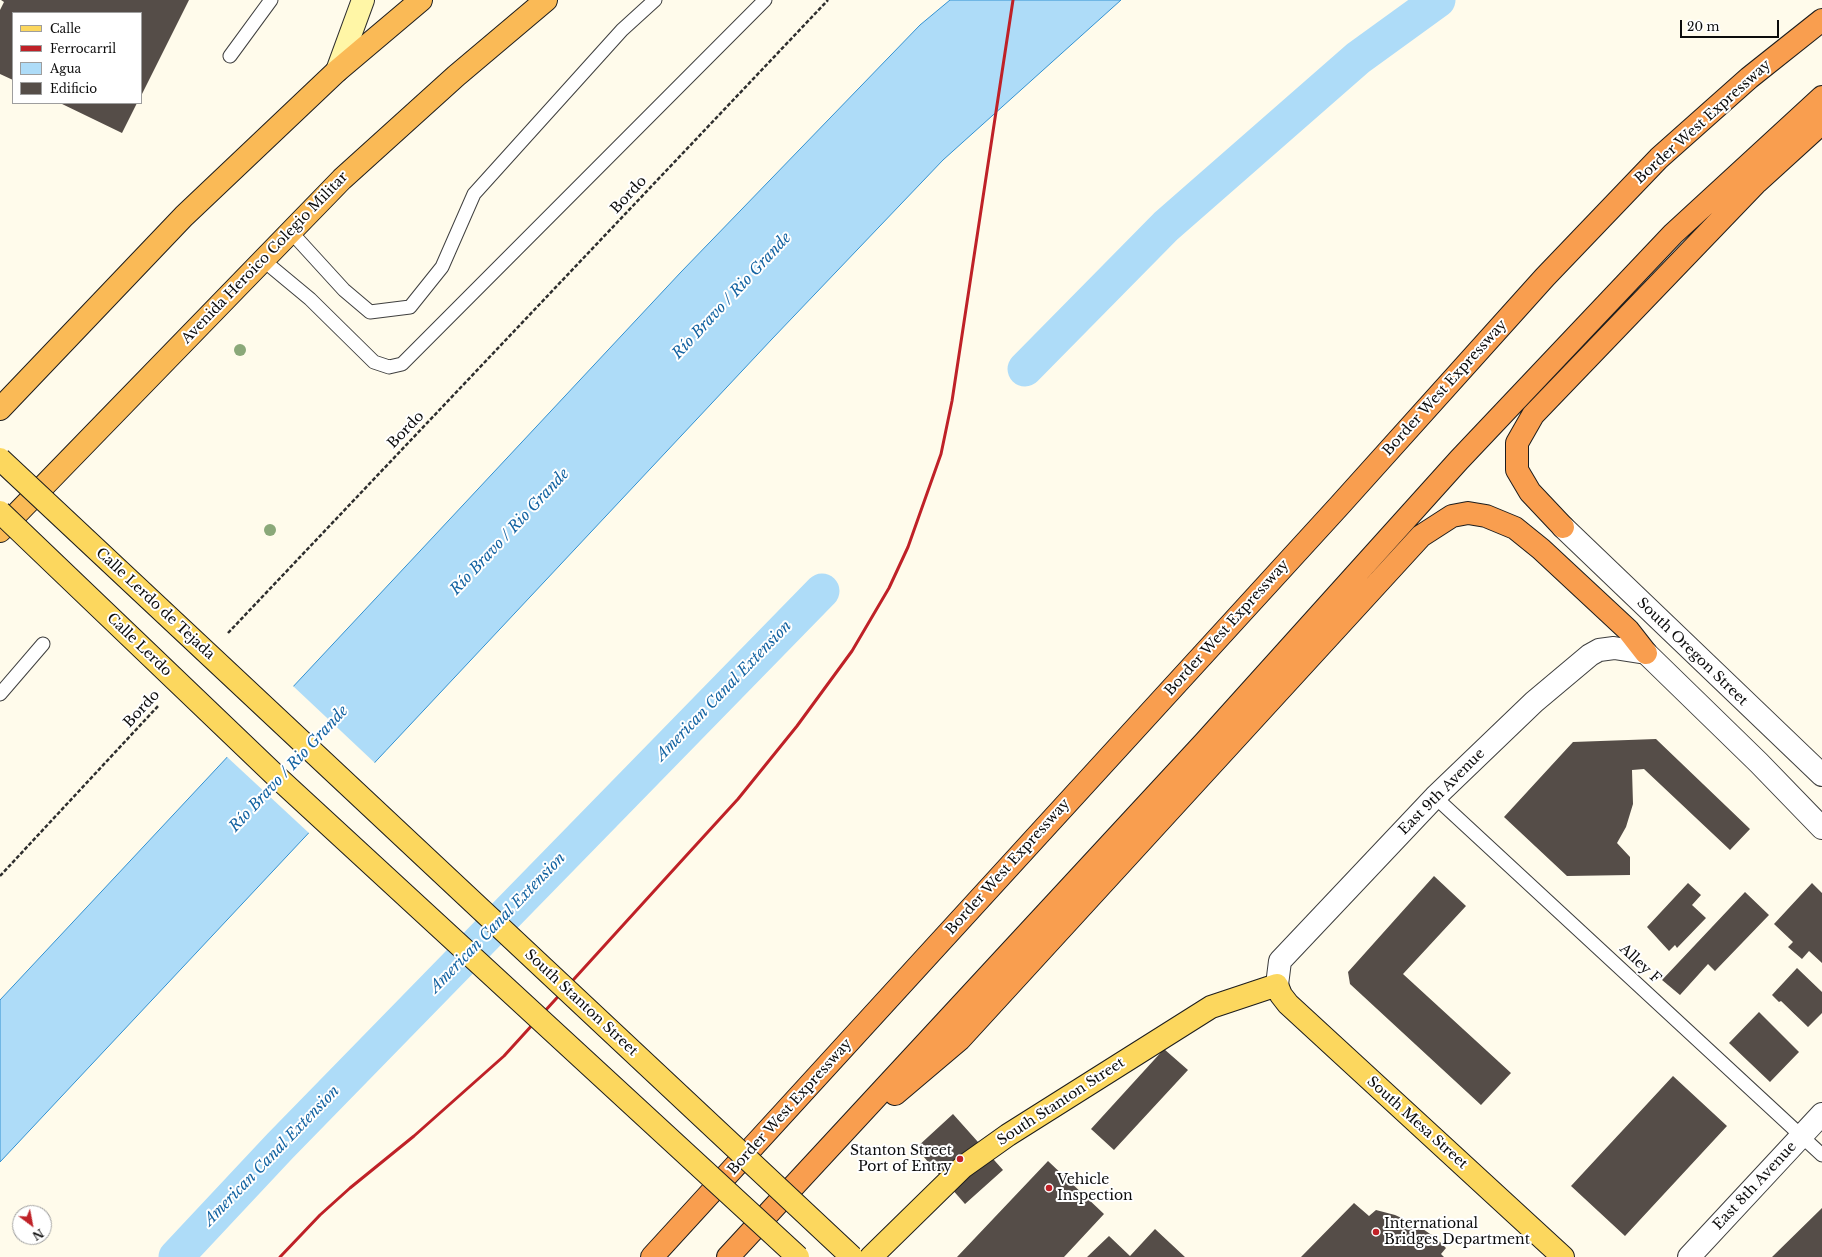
<!DOCTYPE html>
<html>
<head>
<meta charset="utf-8">
<style>
  body { margin:0 }
  #map { position:relative; width:1822px; height:1257px; overflow:hidden; background:#fffbeb; font-family:"Libre Baskerville",serif }
  canvas { display:block }
  .legend { position:absolute; left:12px; top:12px; width:130px; height:92px; box-sizing:border-box; background:#fff; border:1px solid #9e9e9e; margin:0; padding:5px 7px; list-style:none; font-size:12px; color:#0c0c0c }
  .legend li { display:flex; align-items:center; gap:8px; height:20px }
  .legend b { width:20px; border:1px solid #9e9e9e }
  .north { position:absolute; left:12px; top:1205px; width:40px; height:40px; box-sizing:border-box; background:#fff; border:1px solid #9e9e9e; border-radius:50%; rotate:148deg; font-size:11px; font-weight:700; line-height:16px; text-align:center; color:#0c0c0c }
  .north::after { content:''; display:block; margin:auto; width:14px; height:18px; background:#bf2127; clip-path:polygon(50% 0,100% 100%,50% 72%,0 100%) }
  .scale { position:absolute; left:1680px; top:20px; width:99px; height:18px; box-sizing:border-box; border:2px solid #0c0c0c; border-top:0; padding-left:5px; font-size:12px; line-height:14px; white-space:nowrap; color:#0c0c0c; -webkit-text-stroke:3px #fff; paint-order:stroke }
</style>
</head>
<body>
<div id="map">
<canvas width="1822" height="1257"></canvas>
<ul class="legend">
<li><b style="height:5px;background:#fcd75e"></b>Calle</li>
<li><b style="height:5px;background:#bf2127"></b>Ferrocarril</li>
<li><b style="height:11px;background:#aedcf8"></b>Agua</li>
<li><b style="height:11px;background:#554d48"></b>Edificio</li>
</ul>
<div class="north">N</div>
<div class="scale">20 m</div>
</div>
<script>
const ctx = document.querySelector('canvas').getContext('2d');
ctx.lineJoin = 'round';
function paint(path, color) { ctx.fillStyle = color; ctx.fill(path, 'evenodd'); }
const shape = rows => new Path2D(rows.map(r => 'M' + r).join(''));
function trace(path, color, width, dash) { ctx.strokeStyle = color; ctx.lineWidth = width; ctx.lineCap = dash ? 'butt' : 'round'; ctx.setLineDash(dash || []); ctx.stroke(path); }
function drawText(font, color, halo, rows, align = 'center') {
  ctx.font = font + ' "Libre Baskerville",serif'; ctx.lineWidth = 4; ctx.setLineDash([]); ctx.textBaseline = 'middle'; ctx.strokeStyle = halo; ctx.fillStyle = color; for (const [text, x, y, turn = 0] of rows) {
    ctx.save(); ctx.translate(x, y); ctx.rotate((+turn || 0) * Math.PI / 180); ctx.textAlign = isNaN(turn) ? turn : align; if (halo) ctx.strokeText(text, 0, 0); ctx.fillText(text, 0, 0); ctx.restore();
  }
}
const water = shape([
  [950,0,1121,0,943,160,772,339,0,1162,0,1000,681,272,920,25,950,0]
]);
paint(water, '#aedcf8');
trace(water, '#3391d1', 1);
paint(shape([
  [292,685,376,764,310,834,226,756]
]), '#fffbeb');
trace(shape([
  [1025,369,1166,226,1358,58,1438,0],
  [176,1257,280,1146,822,591]
]), '#aedcf8', 35);
paint(shape([
  [1,0,189,0,141,96,141,13,13,13,13,80,0,74,0,10,4,2],
  [60,103,137,103,122,133],
  [1656,739,1750,829,1730,850,1644,769,1632,770,1633,804,1626,827,1617,843,1630,857,1630,875,1567,876,1504,817,1573,742],
  [1434,876,1466,906,1403,974,1511,1073,1481,1105,1350,984,1348,972],
  [1688,883,1701,895,1692,905,1706,918,1677,948,1675,945,1669,951,1647,927],
  [1812,883,1822,893,1822,963,1809,951,1802,959,1788,947,1793,942,1774,924],
  [1745,892,1769,915,1715,971,1708,964,1680,995,1662,980],
  [1797,968,1822,992,1822,1013,1808,1027,1781,1001,1779,1002,1772,995],
  [1759,1012,1799,1052,1770,1082,1729,1043],
  [1164,1049,1188,1070,1114,1150,1091,1129],
  [1673,1076,1727,1126,1625,1236,1571,1186],
  [953,1114,1003,1170,965,1204,916,1148],
  [1048,1161,1104,1214,1064,1257,957,1257],
  [1354,1203,1369,1216,1376,1210,1395,1215,1417,1225,1436,1238,1446,1248,1441,1254,1444,1257,1301,1257],
  [1822,1208,1822,1257,1772,1257],
  [1155,1229,1185,1257,1087,1257,1109,1236,1130,1256]
]), '#554d48');
const service = shape([
  [230,56,271,0],
  [291,232,344,290,370,312,410,307,442,267,474,194,622,30,655,0],
  [263,260,310,299,374,362,389,367,402,364,765,0],
  [0,694,43,644],
  [1435,797,1822,1155]
]);
const minor = shape([
  [1277,985,1280,961,1435,797,1534,702,1590,655,1599,650,1614,648,1646,653]
]);
const tertiary = shape([
  [1563,527,1822,775],
  [1646,653,1759,763,1822,828],
  [1689,1257,1822,1114]
]);
const secondary = shape([
  [337,71,363,0]
]);
const primary = shape([
  [871,1257,963,1167,1008,1135,1211,1007,1277,985,1281,995,1288,1004,1563,1257]
]);
const trunk = shape([
  [0,409,184,216,337,71,421,0],
  [0,531,342,179,456,76,546,0]
]);
const motorway = shape([
  [1563,527,1530,492,1517,470,1517,443,1533,415,1757,182,1822,123],
  [895,1094,960,1039,1421,536,1452,516,1468,513,1486,516,1515,528,1541,549,1628,630,1646,653],
  [652,1257,1339,506,1545,277,1659,158,1749,78,1822,20],
  [728,1257,1205,742,1459,460,1673,234,1822,97]
]);
trace(service, '#3f3f3f', 15);
trace(minor, '#3f3f3f', 24);
trace(tertiary, '#3f3f3f', 24);
trace(secondary, '#2e2e2e', 24);
trace(primary, '#1d1d1d', 24);
trace(trunk, '#1d1d1d', 24);
trace(motorway, '#1d1d1d', 24);
trace(shape([
  [228,633,828,0],
  [0,876,159,705]
]), '#2e2e2e', 2.5, [4, 2]);
trace(service, '#fff', 13);
trace(minor, '#fff', 22);
trace(tertiary, '#fff', 22);
trace(secondary, '#fff6a6', 22);
trace(primary, '#fcd75e', 22);
trace(trunk, '#faba56', 22);
trace(motorway, '#f99e4f', 22);
trace(shape([
  [280,1257,320,1215,350,1188,414,1136,504,1056,685,857,738,799,797,726,852,651,889,588,908,547,941,454,952,401,1013,0]
]), '#bf2127', 3);
const primaryBridge = shape([
  [0,459,852,1257],
  [0,512,278,778,798,1257]
]);
trace(primaryBridge, '#1d1d1d', 24, []);
trace(primaryBridge, '#fcd75e', 22);
ctx.fillStyle = '#8aa879';
for (const [x, y] of [
  [240,350],
  [270,530]
]) { ctx.beginPath(); ctx.arc(x, y, 6, 0, 2 * Math.PI); ctx.fill(); }
for (const [x, y, r, color] of [
  [960,1159,4,"#bf2127"],
  [1049,1188,4,"#bf2127"],
  [1376,1232,4,"#bf2127"]
]) { const dot = new Path2D(); dot.arc(x, y, r, 0, 2 * Math.PI); ctx.fillStyle = color; ctx.fill(dot); trace(dot, '#fff', 1.5); }
drawText('14px', '#0c0c0c', '#fff', [
  ["Border West Expressway",1703,122,-42],
  ["Bordo",629,195,-47],
  ["Avenida Heroico Colegio Militar",265,258,-46],
  ["Border West Expressway",1445,388,-48],
  ["Bordo",406,430,-46],
  ["Calle Lerdo de Tejada",155,604,43],
  ["Border West Expressway",1227,628,-48],
  ["Calle Lerdo",139,645,44],
  ["South Oregon Street",1692,652,44],
  ["Bordo",142,709,-47],
  ["East 9th Avenue",1442,792,-45],
  ["Border West Expressway",1008,867,-48],
  ["Alley F",1640,964,43],
  ["South Stanton Street",581,1003,43],
  ["South Stanton Street",1061,1102,-33],
  ["Border West Expressway",790,1107,-48],
  ["South Mesa Street",1417,1123,42],
  ["East 8th Avenue",1755,1186,-47]
]);
drawText('14px', '#0c0c0c', '#fff', [
  ["Stanton Street",952,1151,"right"],
  ["Port of Entry",952,1167,"right"],
  ["Vehicle",1057,1180],
  ["Inspection",1057,1196],
  ["International",1384,1224],
  ["Bridges Department",1384,1240]
], 'left');
drawText('italic 15px', '#1262a1', '#fff', [
  ["Río Bravo / Rio Grande",732,296,-47],
  ["Río Bravo / Rio Grande",510,532,-47],
  ["American Canal Extension",724,691,-46],
  ["Río Bravo / Rio Grande",289,769,-47],
  ["American Canal Extension",498,923,-46],
  ["American Canal Extension",272,1156,-46]
]);
</script>
</body>
</html>
